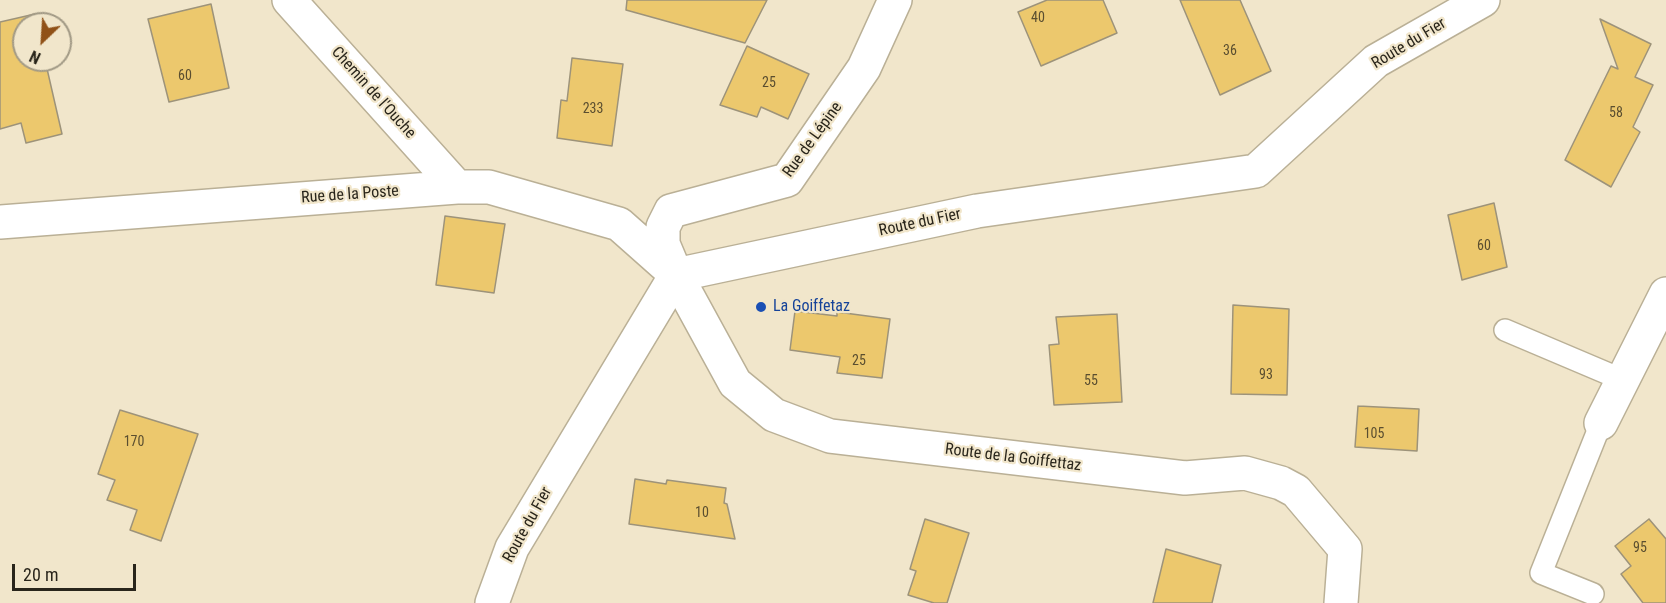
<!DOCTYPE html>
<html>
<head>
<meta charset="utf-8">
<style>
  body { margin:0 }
  #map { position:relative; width:1666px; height:603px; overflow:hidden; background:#f1e6cb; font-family:"Roboto Condensed",sans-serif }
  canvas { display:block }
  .north { position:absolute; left:12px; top:12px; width:60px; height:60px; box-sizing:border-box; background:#f1e6cb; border:2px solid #a19985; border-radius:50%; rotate:205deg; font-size:16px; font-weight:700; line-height:24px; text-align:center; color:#29251b }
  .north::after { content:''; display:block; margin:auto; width:21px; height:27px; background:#905118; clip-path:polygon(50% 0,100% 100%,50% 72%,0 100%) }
  .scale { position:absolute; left:12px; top:564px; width:124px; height:27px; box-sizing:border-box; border:3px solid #29251b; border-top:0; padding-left:8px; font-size:18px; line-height:21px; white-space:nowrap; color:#29251b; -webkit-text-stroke:4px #f1e6cb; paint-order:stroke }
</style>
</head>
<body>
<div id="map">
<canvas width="1666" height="603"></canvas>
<div class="north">N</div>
<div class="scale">20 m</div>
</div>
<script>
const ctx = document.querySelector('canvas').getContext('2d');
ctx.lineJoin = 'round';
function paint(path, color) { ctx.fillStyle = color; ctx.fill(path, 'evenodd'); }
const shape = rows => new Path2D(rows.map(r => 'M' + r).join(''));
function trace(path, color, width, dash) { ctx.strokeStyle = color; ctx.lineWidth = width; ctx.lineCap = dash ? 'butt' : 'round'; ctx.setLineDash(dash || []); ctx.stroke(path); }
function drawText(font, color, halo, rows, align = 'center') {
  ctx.font = font + ' "Roboto Condensed",sans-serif'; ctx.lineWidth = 4.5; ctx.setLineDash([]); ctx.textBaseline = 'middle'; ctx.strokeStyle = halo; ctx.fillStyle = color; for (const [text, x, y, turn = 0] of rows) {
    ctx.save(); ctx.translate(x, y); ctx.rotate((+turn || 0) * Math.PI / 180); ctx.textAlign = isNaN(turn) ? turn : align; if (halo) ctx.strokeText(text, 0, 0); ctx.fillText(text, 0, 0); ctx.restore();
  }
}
const building = shape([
  [627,0,767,0,745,43,626,10,627,0],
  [1047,0,1103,0,1117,33,1041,66,1018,12,1047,0],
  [1180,0,1240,0,1271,71,1220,95,1180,0],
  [211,4,229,88,169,102,148,19,211,4],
  [35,14,37,24,24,24,24,60,45,60,62,134,26,143,21,123,0,129,0,22,35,14],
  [1600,19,1651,44,1635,77,1653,85,1633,127,1640,132,1611,187,1565,160,1611,66,1618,69,1600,19],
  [747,46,809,74,788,119,761,107,757,117,720,105,747,46],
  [572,58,623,64,612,146,557,138,561,100,567,101,572,58],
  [1494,203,1507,267,1462,280,1448,215,1494,203],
  [445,216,505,224,494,293,436,285,445,216],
  [1233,305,1289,309,1287,395,1231,394,1233,305],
  [795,311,837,316,837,312,890,319,882,378,837,373,840,357,790,350,795,311],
  [1117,314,1122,402,1054,405,1049,345,1059,344,1056,317,1117,314],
  [1358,406,1419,409,1417,451,1355,447,1358,406],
  [120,410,198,434,161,541,130,530,137,510,107,500,115,480,98,474,120,410],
  [635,479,666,484,667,480,726,488,724,503,727,504,735,539,629,524,635,479],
  [925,519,969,533,947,603,934,603,908,595,916,571,910,569,925,519],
  [1649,519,1666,539,1666,603,1643,603,1621,574,1631,566,1615,546,1649,519],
  [1166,549,1221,565,1212,603,1153,603,1166,549]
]);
paint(building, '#ecc86d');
trace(building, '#9d937a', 1.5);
const lane = shape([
  [1505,330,1623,380],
  [1593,594,1541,573,1601,423]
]);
const street = shape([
  [289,0,457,187],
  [895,0,864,68,787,180,671,211,663,227,663,244,676,275,735,383,774,415,830,436,1185,478,1245,473,1281,483,1296,491,1345,549,1341,603],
  [0,222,457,187,489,187,619,224,672,271],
  [1601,423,1666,294]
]);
const secondary = shape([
  [492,603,512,548,676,275,977,211,1256,171,1376,61,1483,0]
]);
trace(lane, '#bab096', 24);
trace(street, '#bab096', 36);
trace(secondary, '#bab096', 36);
trace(lane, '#fff', 21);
trace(street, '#fff', 33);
trace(secondary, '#fff', 33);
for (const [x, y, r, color] of [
  [761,307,6,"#1a4fb4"]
]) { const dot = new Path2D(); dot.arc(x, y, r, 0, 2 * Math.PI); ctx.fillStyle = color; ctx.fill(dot); trace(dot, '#f1e6cb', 2); }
drawText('14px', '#5a4e30', null, [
  ["40",1038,18],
  ["36",1230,51],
  ["60",185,76],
  ["25",769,83],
  ["233",593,109],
  ["58",1616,113],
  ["60",1484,246],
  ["25",859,361],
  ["93",1266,375],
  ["55",1091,381],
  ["105",1374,434],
  ["170",134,442],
  ["10",702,513],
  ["95",1640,548]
]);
drawText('16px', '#29251b', '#f1e6cb', [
  ["Route du Fier",1409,44,-31],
  ["Chemin de l'Ouche",373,93,48],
  ["Rue de Lépine",813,140,-54],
  ["Rue de la Poste",350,195,-4],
  ["Route du Fier",920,223,-12],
  ["Route de la Goiffettaz",1013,458,7],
  ["Route du Fier",528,525,-61]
]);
drawText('16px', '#164399', '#f1e6cb', [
  ["La Goiffetaz",773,307]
], 'left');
</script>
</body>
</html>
